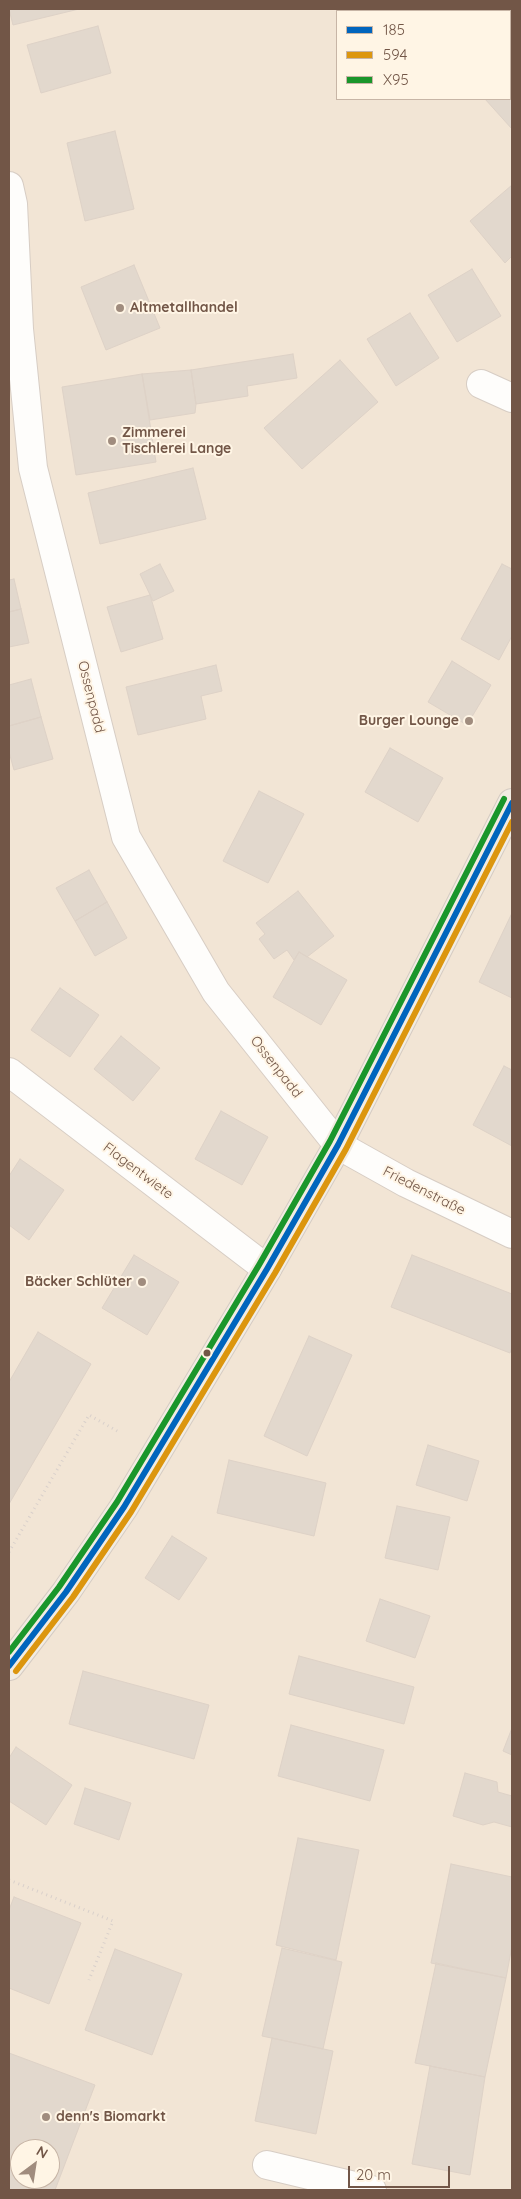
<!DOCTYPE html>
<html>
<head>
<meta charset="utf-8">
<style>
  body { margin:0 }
  #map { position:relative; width:521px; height:2199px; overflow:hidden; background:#f6f0e5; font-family:Quicksand,sans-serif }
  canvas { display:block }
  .frame { position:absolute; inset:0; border:10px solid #725647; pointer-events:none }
  .legend { position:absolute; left:336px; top:10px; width:175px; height:90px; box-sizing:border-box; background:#fff5e5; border:1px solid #c7b5a6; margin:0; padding:6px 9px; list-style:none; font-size:15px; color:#725647 }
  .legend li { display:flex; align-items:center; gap:10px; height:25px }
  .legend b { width:25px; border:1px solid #c7b5a6 }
  .north { position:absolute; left:10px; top:2139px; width:50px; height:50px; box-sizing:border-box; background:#fff5e5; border:1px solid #c7b5a6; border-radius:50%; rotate:31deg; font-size:14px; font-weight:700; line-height:20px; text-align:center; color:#725647 }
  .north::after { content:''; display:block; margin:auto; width:18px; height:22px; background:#a08c7e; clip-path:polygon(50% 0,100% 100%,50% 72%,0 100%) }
  .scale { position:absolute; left:348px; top:2166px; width:102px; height:22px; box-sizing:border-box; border:2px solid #725647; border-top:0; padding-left:6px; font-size:15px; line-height:18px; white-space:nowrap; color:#725647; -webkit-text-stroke:4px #fff5e5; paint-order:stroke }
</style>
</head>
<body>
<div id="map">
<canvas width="521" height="2199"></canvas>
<div class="frame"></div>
<ul class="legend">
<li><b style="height:6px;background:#0065bd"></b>185</li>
<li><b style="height:6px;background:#dc960e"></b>594</li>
<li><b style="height:6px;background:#1a962b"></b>X95</li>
</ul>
<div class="north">N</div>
<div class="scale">20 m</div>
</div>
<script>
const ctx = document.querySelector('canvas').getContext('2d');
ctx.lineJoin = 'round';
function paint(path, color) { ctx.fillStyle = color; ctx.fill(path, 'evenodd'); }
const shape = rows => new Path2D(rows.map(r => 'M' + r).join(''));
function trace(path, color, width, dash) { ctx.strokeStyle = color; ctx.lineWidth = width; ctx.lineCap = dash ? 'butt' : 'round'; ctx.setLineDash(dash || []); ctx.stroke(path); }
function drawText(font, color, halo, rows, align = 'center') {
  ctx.font = font + ' Quicksand,sans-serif'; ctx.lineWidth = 4; ctx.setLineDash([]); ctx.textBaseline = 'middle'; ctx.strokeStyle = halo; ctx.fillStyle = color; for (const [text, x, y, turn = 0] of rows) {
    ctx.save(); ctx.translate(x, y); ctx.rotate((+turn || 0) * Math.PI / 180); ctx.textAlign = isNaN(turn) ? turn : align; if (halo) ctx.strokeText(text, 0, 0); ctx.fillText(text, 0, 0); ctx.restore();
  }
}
paint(shape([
  [9,9,512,9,512,2190,9,2190],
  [337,11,510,11,510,99,337,99],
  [20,2149,50,2149,50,2179,20,2179]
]), '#f2e5d5');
const building = shape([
  [9,9,79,9,13,25,9,9],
  [98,26,111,73,41,93,27,45,98,26],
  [510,45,512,47,512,129,485,99,510,99,510,45],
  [115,131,134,209,85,221,67,143,115,131],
  [512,185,512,256,505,263,470,221,512,185],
  [134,265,160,328,106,350,81,287,134,265],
  [472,269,501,316,457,342,428,295,472,269],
  [410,313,439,358,396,386,367,339,410,313],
  [293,354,297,378,247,386,248,396,196,404,191,370,293,354],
  [340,360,378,402,302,469,264,428,340,360],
  [191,370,196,404,195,413,150,420,142,374,191,370],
  [142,374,156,462,76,475,62,387,142,374],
  [193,468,206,519,100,544,88,493,193,468],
  [160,564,174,591,153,601,140,574,160,564],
  [502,564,512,569,512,636,499,660,461,639,502,564],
  [14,579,21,609,9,612,9,580,14,579],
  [150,595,163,639,121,652,107,607,150,595],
  [21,609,29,643,9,647,9,612,21,609],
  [452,661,491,685,467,725,428,702,452,661],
  [216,665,222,691,201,696,206,719,138,735,126,687,216,665],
  [31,679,41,717,9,726,9,685,31,679],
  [41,717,53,759,14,770,9,752,9,726,41,717],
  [390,748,443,778,418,822,365,792,390,748],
  [259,791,304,814,268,883,223,861,259,791],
  [89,870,107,902,75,921,56,888,89,870],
  [298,891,334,936,307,957,299,952,294,960,287,950,274,959,259,939,265,934,256,923,298,891],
  [107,902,127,938,95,956,75,921,107,902],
  [512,913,512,998,479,982,512,913],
  [299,952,347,980,321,1025,273,997,299,952],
  [60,988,99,1015,70,1057,31,1030,60,988],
  [121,1036,160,1068,133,1101,94,1069,121,1036],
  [504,1066,512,1070,512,1146,473,1125,504,1066],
  [221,1111,268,1137,242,1185,195,1159,221,1111],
  [20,1159,64,1190,29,1240,9,1225,9,1176,20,1159],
  [134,1255,179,1282,147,1335,102,1308,134,1255],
  [412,1255,512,1294,512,1347,510,1353,391,1307,412,1255],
  [38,1332,91,1364,9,1504,9,1382,38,1332],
  [309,1336,352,1355,307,1456,264,1436,309,1336],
  [428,1445,479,1461,467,1501,416,1485,428,1445],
  [229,1460,326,1483,314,1536,217,1513,229,1460],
  [397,1506,450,1517,438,1570,385,1558,397,1506],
  [172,1536,207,1558,179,1600,145,1578,172,1536],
  [380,1599,430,1616,415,1658,366,1641,380,1599],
  [299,1656,414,1687,404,1724,289,1694,299,1656],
  [83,1671,209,1705,194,1759,69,1724,83,1671],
  [291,1725,384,1750,370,1801,278,1776,291,1725],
  [512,1728,512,1755,503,1751,512,1728],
  [16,1747,72,1785,46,1825,9,1801,9,1758,16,1747],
  [465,1773,497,1782,498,1792,512,1796,512,1827,494,1822,483,1825,453,1816,465,1773],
  [85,1788,131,1803,119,1840,74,1824,85,1788],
  [298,1838,359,1850,336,1960,276,1945,298,1838],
  [451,1864,512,1877,512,1946,506,1978,431,1963,451,1864],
  [14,1897,81,1923,49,2004,9,1988,9,1910,14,1897],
  [282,1948,342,1962,323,2049,262,2036,282,1948],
  [115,1949,182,1974,152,2055,85,2030,115,1949],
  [436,1963,506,1978,485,2077,415,2063,436,1963],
  [272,2038,333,2051,316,2134,255,2121,272,2038],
  [9,2053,95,2085,55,2190,9,2190,9,2053],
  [20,2149,50,2149,50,2179,20,2179,20,2149],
  [430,2066,485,2077,470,2175,412,2164,430,2066]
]);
paint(building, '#e2d8cd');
trace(building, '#ded2c7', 1);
const minor = shape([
  [9,186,13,204,19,329,33,468,126,837,216,992,338,1145,406,1183,512,1234],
  [481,384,512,398],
  [9,1072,267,1269],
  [267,2165,372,2190]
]);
const major = shape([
  [9,1666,66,1592,124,1507,267,1269,338,1145,512,803]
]);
trace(minor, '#d7cdc4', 30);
trace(major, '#d5cbc3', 30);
trace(shape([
  [9,1552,89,1415,119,1432],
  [9,1880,113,1921,89,1980]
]), '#d9d0cb', 3, [1, 4]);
trace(minor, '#fefdfb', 28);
trace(major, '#f2ece2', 28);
trace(shape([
  [9,1666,66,1592,124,1507,267,1269,338,1145,512,803]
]), '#0065bd', 6);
trace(shape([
  [16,1671,73,1597,131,1512,275,1273,346,1149,512,822]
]), '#dc960e', 6);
trace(shape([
  [9,1652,59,1587,117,1502,259,1265,330,1141,504,799]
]), '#1a962b', 6);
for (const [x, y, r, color] of [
  [120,308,5,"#a08c7e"],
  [112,441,5,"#a08c7e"],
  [469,721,5,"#a08c7e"],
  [142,1282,5,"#a08c7e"],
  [207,1353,4.5,"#725647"],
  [46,2117,5,"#a08c7e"]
]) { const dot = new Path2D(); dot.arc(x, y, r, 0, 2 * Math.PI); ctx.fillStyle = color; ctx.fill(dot); trace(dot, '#fff5e5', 2); }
drawText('bold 14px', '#725647', '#fff5e5', [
  ["Altmetallhandel",130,308],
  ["Zimmerei",122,433],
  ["Tischlerei Lange",122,449],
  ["Burger Lounge",459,721,"right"],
  ["Bäcker Schlüter",132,1282,"right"],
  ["denn's Biomarkt",56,2117]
], 'left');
drawText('14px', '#725647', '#fff5e5', [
  ["Ossenpadd",91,697,76],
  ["Ossenpadd",276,1067,52],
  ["Flagentwiete",138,1171,37],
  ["Friedenstraße",424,1191,27]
]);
</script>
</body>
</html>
